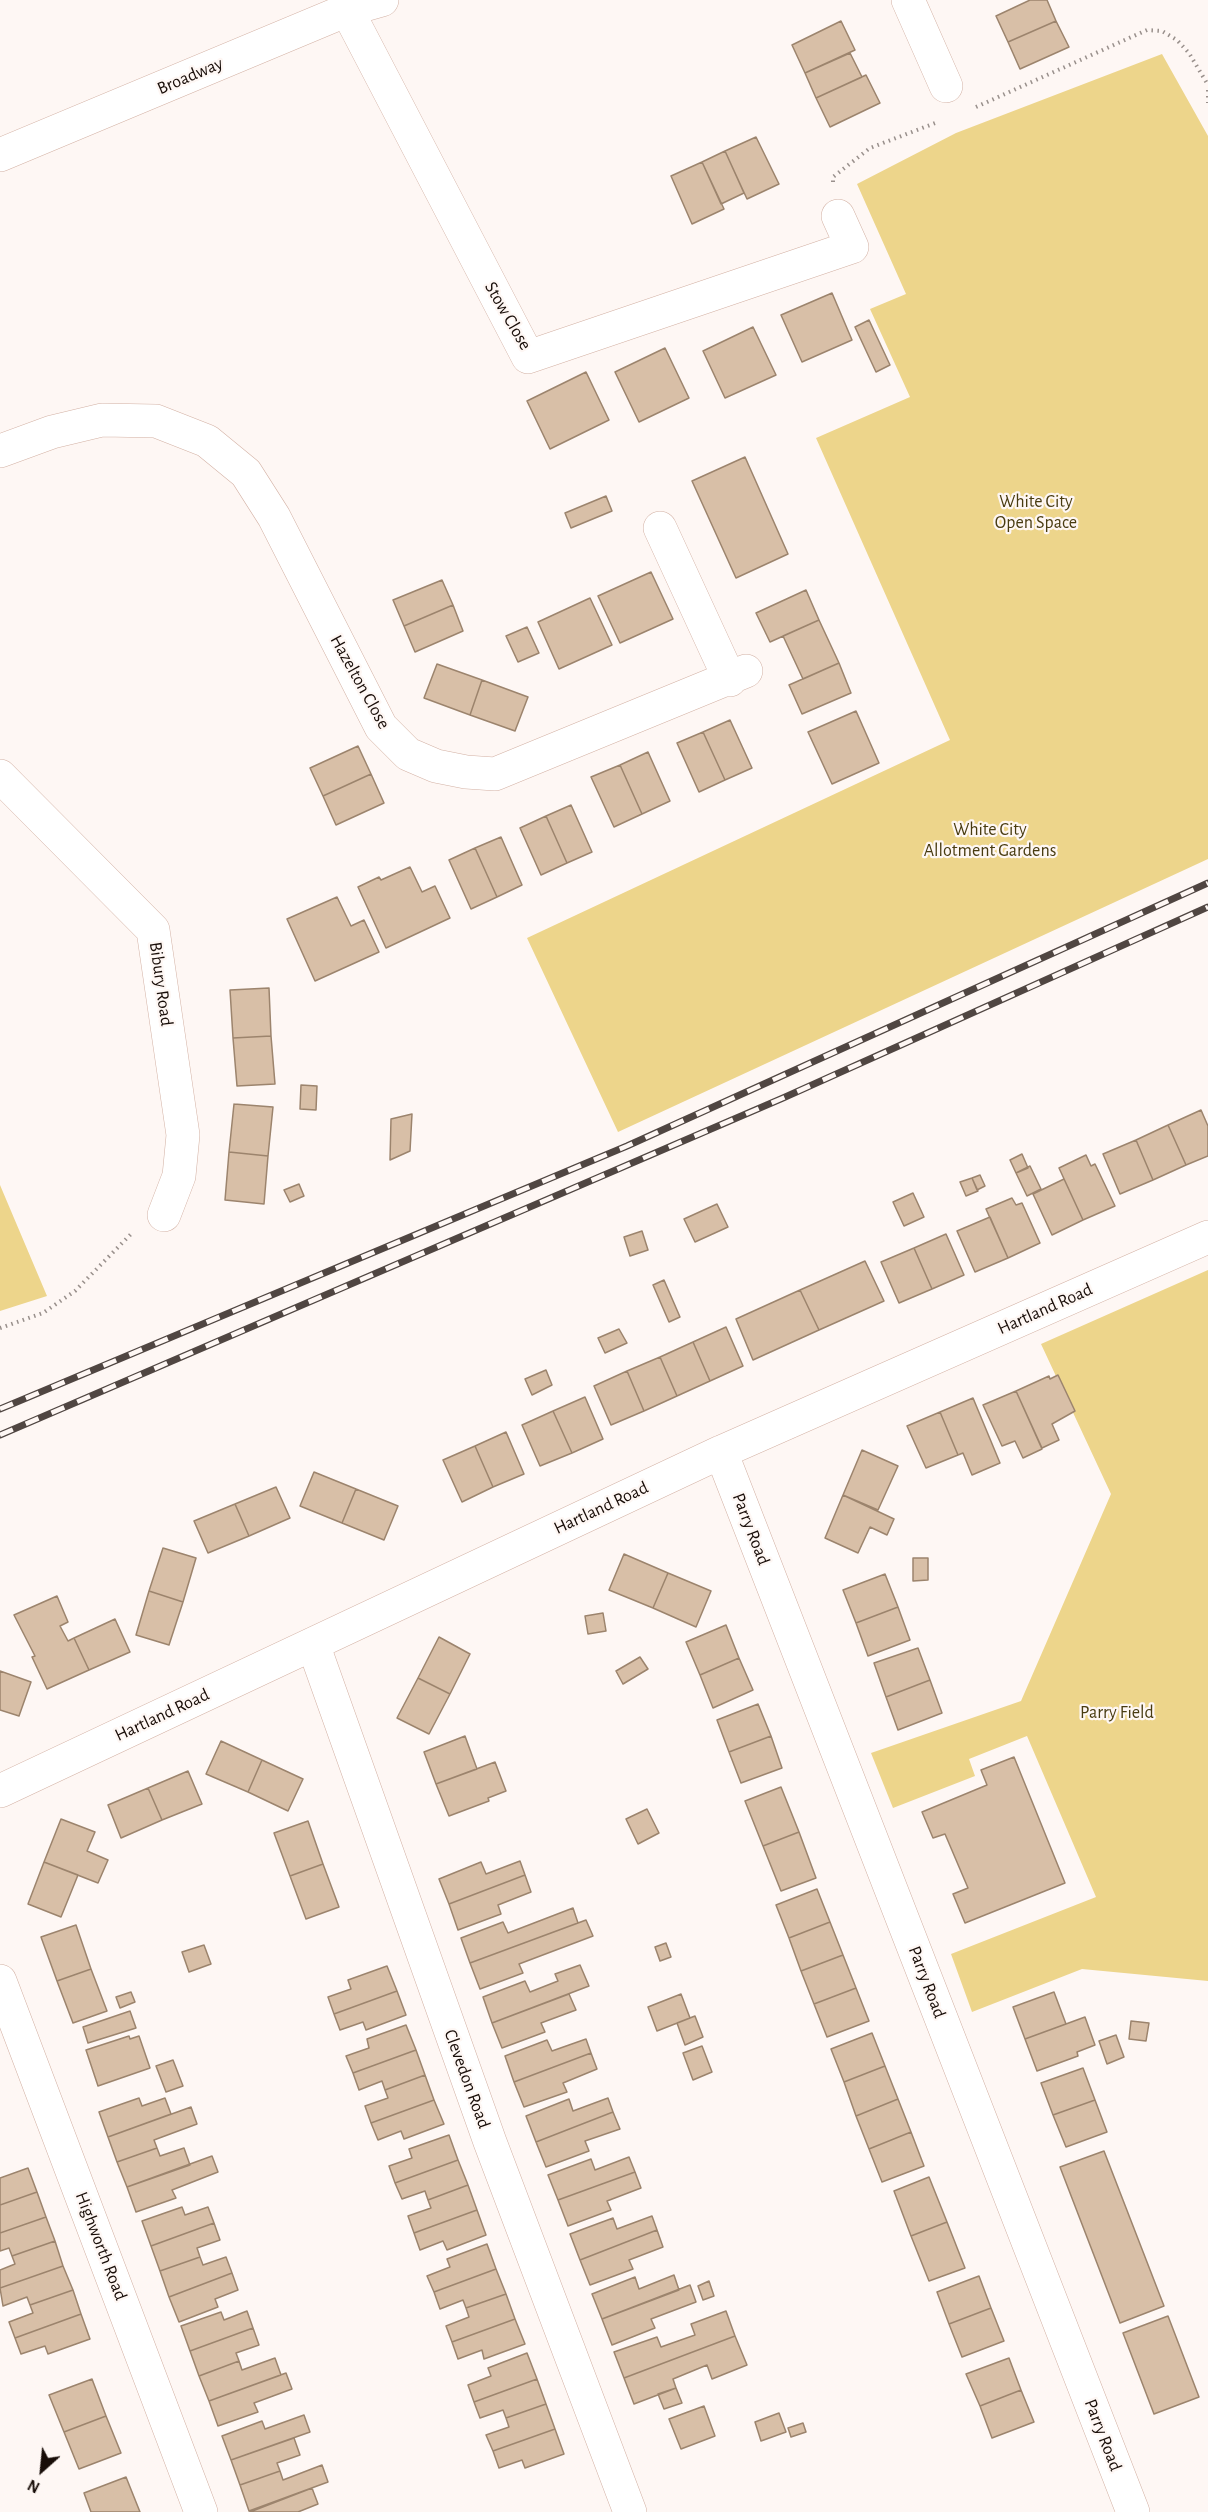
<!DOCTYPE html>
<html>
<head>
<meta charset="utf-8">
<style>
  body { margin:0 }
  #map { position:relative; width:1208px; height:2512px; overflow:hidden; background:#fef7f4; font-family:"Alegreya Sans",sans-serif }
  canvas { display:block }
  .north { position:absolute; left:12px; top:2440px; width:60px; height:60px; -webkit-text-stroke:4px #fef7f4; paint-order:stroke; rotate:207deg; font-size:16px; font-weight:700; line-height:24px; text-align:center; color:#180d08 }
  .north::after { content:''; display:block; margin:auto; width:21px; height:27px; background:#180d08; clip-path:polygon(50% 0,100% 100%,50% 72%,0 100%) }
</style>
</head>
<body>
<div id="map">
<canvas width="1208" height="2512"></canvas>
<div class="north">N</div>
</div>
<script>
const ctx = document.querySelector('canvas').getContext('2d');
ctx.lineJoin = 'round';
function paint(path, color) { ctx.fillStyle = color; ctx.fill(path, 'evenodd'); }
const shape = rows => new Path2D(rows.map(r => 'M' + r).join(''));
function trace(path, color, width, dash) { ctx.strokeStyle = color; ctx.lineWidth = width; ctx.lineCap = dash ? 'butt' : 'round'; ctx.setLineDash(dash || []); ctx.stroke(path); }
function drawText(font, color, halo, rows, align = 'center') {
  ctx.font = font + ' "Alegreya Sans",sans-serif'; ctx.lineWidth = 4.5; ctx.setLineDash([]); ctx.textBaseline = 'middle'; ctx.strokeStyle = halo; ctx.fillStyle = color; for (const [text, x, y, turn = 0] of rows) {
    ctx.save(); ctx.translate(x, y); ctx.rotate((+turn || 0) * Math.PI / 180); ctx.textAlign = isNaN(turn) ? turn : align; if (halo) ctx.strokeText(text, 0, 0); ctx.fillText(text, 0, 0); ctx.restore();
  }
}
paint(shape([
  [1162,54,1208,136,1208,859,618,1132,527,938,950,740,816,438,910,397,870,309,906,294,857,184,956,133],
  [0,1185,47,1296,0,1311],
  [1208,1270,1208,1981,1082,1969,972,2012,951,1954,1096,1897,1027,1736,969,1759,975,1776,893,1808,871,1753,1021,1701,1111,1494,1041,1344]
]), '#edd58b');
const building = shape([
  [1030,0,1047,0,1056,21,1008,42,996,16,1030,0],
  [841,21,855,50,805,73,792,45,841,21],
  [1056,21,1069,47,1020,69,1008,42,1056,21],
  [850,53,862,77,816,98,805,73,850,53],
  [866,75,880,103,830,127,816,98,866,75],
  [756,137,779,184,747,199,725,151,756,137],
  [725,151,744,193,721,204,702,162,725,151],
  [702,162,724,209,692,224,671,176,702,162],
  [832,293,852,340,802,362,781,315,832,293],
  [869,320,890,365,876,372,855,327,869,320],
  [753,327,776,375,725,398,703,351,753,327],
  [665,348,689,398,639,422,615,372,665,348],
  [586,372,609,420,550,449,527,401,586,372],
  [745,457,788,554,736,578,692,481,745,457],
  [606,496,612,511,571,528,565,513,606,496],
  [651,572,673,619,620,643,598,596,651,572],
  [442,580,453,605,404,626,393,600,442,580],
  [806,590,819,620,770,642,756,613,806,590],
  [590,598,612,645,559,669,538,622,590,598],
  [453,605,463,631,415,652,404,626,453,605],
  [819,620,839,663,803,679,783,636,819,620],
  [527,627,539,653,518,662,506,636,527,627],
  [839,663,851,693,802,714,789,685,839,663],
  [437,664,482,680,470,715,424,698,437,664],
  [482,680,528,697,515,731,470,715,482,680],
  [856,711,879,763,832,784,808,732,856,711],
  [730,720,752,768,725,780,703,732,730,720],
  [703,732,725,780,699,792,677,743,703,732],
  [358,746,371,774,323,796,310,768,358,746],
  [648,752,670,801,642,814,620,765,648,752],
  [620,765,642,814,614,827,591,777,620,765],
  [371,774,384,803,336,825,323,796,371,774],
  [571,805,592,852,567,863,546,816,571,805],
  [546,816,567,863,541,875,520,828,546,816],
  [501,837,522,885,497,897,475,848,501,837],
  [475,848,497,897,471,909,449,860,475,848],
  [410,867,422,892,435,886,450,918,386,948,358,887,379,877,381,880,410,867],
  [337,897,351,926,364,920,379,952,315,981,287,919,337,897],
  [269,988,271,1036,233,1038,230,990,269,988],
  [271,1036,275,1084,237,1086,233,1038,271,1036],
  [301,1085,317,1086,316,1110,300,1109,301,1085],
  [234,1104,273,1107,268,1156,229,1152,234,1104],
  [1201,1110,1208,1126,1208,1156,1186,1165,1168,1125,1201,1110],
  [412,1114,410,1151,390,1160,391,1119,412,1114],
  [1168,1125,1186,1165,1153,1180,1136,1140,1168,1125],
  [1136,1140,1153,1180,1120,1194,1103,1154,1136,1140],
  [229,1152,268,1156,264,1204,225,1200,229,1152],
  [1022,1154,1028,1168,1016,1173,1010,1160,1022,1154],
  [1086,1155,1091,1166,1095,1164,1115,1206,1083,1220,1059,1168,1086,1155],
  [1030,1166,1041,1189,1027,1196,1016,1173,1030,1166],
  [980,1175,985,1186,977,1190,972,1178,980,1175],
  [972,1178,978,1191,966,1196,960,1182,972,1178],
  [1064,1179,1083,1220,1052,1235,1033,1194,1064,1179],
  [299,1184,304,1196,290,1202,284,1190,299,1184],
  [913,1193,924,1217,904,1226,893,1202,913,1193],
  [1012,1198,1016,1205,1022,1203,1040,1243,1008,1258,986,1209,1012,1198],
  [717,1204,728,1227,695,1242,684,1219,717,1204],
  [990,1217,1008,1258,975,1272,957,1231,990,1217],
  [642,1231,648,1250,630,1256,624,1237,642,1231],
  [946,1234,964,1275,932,1289,914,1248,946,1234],
  [914,1248,932,1289,899,1303,881,1262,914,1248],
  [865,1261,884,1301,819,1330,800,1290,865,1261],
  [664,1280,680,1317,669,1322,653,1285,664,1280],
  [800,1290,819,1330,753,1360,736,1319,800,1290],
  [726,1327,743,1366,710,1381,693,1342,726,1327],
  [619,1329,627,1343,605,1353,598,1338,619,1329],
  [693,1342,710,1381,677,1396,660,1357,693,1342],
  [660,1357,677,1396,644,1411,627,1371,660,1357],
  [546,1370,552,1385,532,1395,525,1379,546,1370],
  [627,1371,644,1411,611,1425,594,1386,627,1371],
  [1058,1375,1075,1411,1052,1424,1059,1440,1042,1448,1016,1391,1049,1376,1050,1379,1058,1375],
  [1016,1391,1042,1449,1023,1458,1015,1441,1002,1446,983,1405,1016,1391],
  [585,1397,603,1439,572,1453,553,1411,585,1397],
  [973,1398,1000,1463,972,1475,963,1453,958,1455,940,1412,973,1398],
  [553,1411,572,1453,540,1466,522,1425,553,1411],
  [940,1412,958,1455,926,1468,907,1426,940,1412],
  [506,1432,524,1474,493,1487,475,1446,506,1432],
  [475,1446,493,1487,462,1502,443,1460,475,1446],
  [862,1450,898,1466,878,1510,843,1495,862,1450],
  [314,1472,356,1489,342,1523,300,1506,314,1472],
  [276,1487,290,1518,249,1536,235,1504,276,1487],
  [356,1489,398,1506,384,1540,342,1523,356,1489],
  [843,1495,894,1519,887,1535,870,1527,858,1553,825,1538,843,1495],
  [235,1504,249,1536,208,1553,194,1521,235,1504],
  [163,1548,196,1558,183,1602,149,1591,163,1548],
  [624,1554,668,1573,653,1608,609,1590,624,1554],
  [913,1558,928,1558,928,1580,913,1581,913,1558],
  [668,1573,711,1591,696,1627,653,1608,668,1573],
  [885,1574,898,1607,856,1623,843,1590,885,1574],
  [149,1591,183,1602,169,1645,136,1635,149,1591],
  [57,1596,68,1622,60,1626,68,1641,74,1638,89,1670,47,1689,32,1657,35,1656,14,1615,57,1596],
  [898,1607,910,1640,868,1656,856,1623,898,1607],
  [603,1613,606,1631,588,1634,585,1616,603,1613],
  [115,1619,130,1652,89,1670,74,1638,115,1619],
  [726,1625,739,1658,700,1675,686,1642,726,1625],
  [439,1637,470,1654,450,1694,418,1678,439,1637],
  [918,1648,930,1680,886,1697,874,1663,918,1648],
  [640,1657,648,1669,623,1684,616,1671,640,1657],
  [739,1658,753,1690,713,1708,700,1675,739,1658],
  [0,1671,31,1682,19,1716,0,1710,0,1671],
  [418,1678,450,1694,429,1734,397,1718,418,1678],
  [930,1680,942,1713,898,1730,886,1697,930,1680],
  [758,1704,771,1736,729,1752,717,1720,758,1704],
  [465,1736,477,1769,436,1784,424,1752,465,1736],
  [771,1736,782,1768,741,1783,729,1752,771,1736],
  [221,1741,262,1760,248,1792,206,1774,221,1741],
  [1014,1757,1065,1883,965,1923,953,1894,968,1888,945,1834,933,1838,922,1812,987,1785,981,1770,1014,1757],
  [262,1760,303,1779,288,1811,248,1792,262,1760],
  [495,1762,506,1791,488,1798,489,1801,449,1816,436,1784,495,1762],
  [188,1771,202,1804,162,1820,148,1788,188,1771],
  [781,1787,799,1832,763,1846,745,1801,781,1787],
  [148,1788,162,1820,121,1838,108,1805,148,1788],
  [647,1809,659,1833,638,1844,626,1819,647,1809],
  [61,1819,95,1832,87,1851,108,1860,98,1883,44,1862,61,1819],
  [308,1821,323,1864,290,1876,274,1833,308,1821],
  [799,1832,816,1878,781,1891,763,1846,799,1832],
  [520,1861,525,1875,449,1904,439,1879,481,1862,486,1874,520,1861],
  [44,1862,78,1875,61,1917,28,1904,44,1862],
  [323,1864,339,1907,306,1919,290,1876,323,1864],
  [525,1875,531,1892,498,1905,501,1914,458,1930,449,1904,525,1875],
  [817,1889,830,1922,789,1938,776,1905,817,1889],
  [573,1908,578,1923,470,1963,461,1938,503,1922,508,1933,573,1908],
  [586,1920,593,1936,519,1964,523,1973,480,1989,470,1963,586,1920],
  [830,1922,843,1955,801,1971,789,1938,830,1922],
  [76,1925,91,1969,57,1981,41,1937,76,1925],
  [666,1943,671,1957,660,1961,655,1947,666,1943],
  [204,1945,211,1964,189,1972,182,1952,204,1945],
  [843,1955,856,1988,814,2004,801,1971,843,1955],
  [580,1965,589,1986,492,2023,483,1997,525,1981,530,1992,558,1981,555,1974,580,1965],
  [387,1966,397,1991,334,2014,328,1997,351,1989,348,1980,387,1966],
  [91,1969,107,2011,73,2023,57,1981,91,1969],
  [856,1988,869,2021,827,2037,814,2004,856,1988],
  [397,1991,406,2015,366,2030,363,2022,340,2030,334,2014,397,1991],
  [131,1992,135,2002,120,2008,116,1997,131,1992],
  [1054,1992,1066,2024,1025,2039,1013,2007,1054,1992],
  [569,1994,576,2010,541,2023,545,2032,502,2048,492,2023,569,1994],
  [681,1994,690,2018,657,2031,648,2007,681,1994],
  [130,2011,136,2028,88,2043,83,2027,130,2011],
  [695,2016,703,2037,685,2045,677,2023,695,2016],
  [1085,2017,1095,2045,1077,2052,1078,2056,1037,2071,1025,2039,1085,2017],
  [1131,2021,1149,2023,1146,2041,1129,2039,1131,2021],
  [406,2025,416,2050,353,2073,346,2056,369,2048,367,2039,406,2025],
  [872,2033,885,2066,844,2082,831,2049,872,2033],
  [1116,2035,1124,2057,1107,2064,1099,2041,1116,2035],
  [129,2036,130,2039,139,2036,150,2068,98,2086,86,2050,129,2036],
  [586,2039,591,2053,514,2082,505,2056,547,2040,552,2051,586,2039],
  [702,2046,712,2072,693,2080,683,2053,702,2046],
  [416,2050,425,2075,385,2090,382,2081,359,2090,353,2073,416,2050],
  [591,2053,597,2069,563,2083,567,2092,524,2107,514,2082,591,2053],
  [173,2060,183,2086,166,2092,156,2066,173,2060],
  [885,2066,898,2099,856,2116,844,2082,885,2066],
  [1083,2068,1095,2100,1053,2115,1041,2083,1083,2068],
  [425,2075,434,2100,371,2123,365,2106,388,2098,385,2090,425,2075],
  [139,2098,142,2106,165,2098,171,2114,108,2137,99,2112,139,2098],
  [608,2098,613,2112,536,2142,526,2116,569,2099,573,2111,608,2098],
  [898,2099,911,2132,869,2149,856,2116,898,2099],
  [434,2100,444,2124,404,2139,401,2131,378,2140,371,2123,434,2100],
  [1095,2100,1107,2132,1066,2147,1053,2115,1095,2100],
  [191,2107,197,2124,154,2140,157,2148,117,2162,108,2137,191,2107],
  [613,2112,620,2129,585,2141,589,2151,546,2167,536,2142,613,2112],
  [911,2132,924,2166,882,2182,869,2149,911,2132],
  [449,2135,458,2160,395,2183,389,2166,412,2158,409,2149,449,2135],
  [157,2148,160,2156,184,2148,190,2165,127,2187,117,2162,157,2148],
  [1104,2151,1164,2306,1120,2323,1060,2167,1104,2151],
  [212,2156,218,2172,172,2190,176,2198,136,2212,127,2187,212,2156],
  [629,2157,635,2172,558,2200,548,2175,591,2159,595,2170,629,2157],
  [458,2160,468,2185,428,2200,425,2191,402,2199,395,2183,458,2160],
  [28,2168,37,2192,0,2205,0,2178,28,2168],
  [635,2172,641,2188,607,2201,611,2210,568,2226,558,2200,635,2172],
  [929,2177,947,2222,911,2236,894,2191,929,2177],
  [468,2185,477,2210,414,2233,408,2216,431,2208,428,2200,468,2185],
  [37,2192,46,2217,0,2233,0,2205,37,2192],
  [182,2207,185,2215,208,2207,214,2223,151,2246,142,2221,182,2207],
  [477,2210,486,2235,447,2250,443,2241,420,2250,414,2233,477,2210],
  [652,2216,657,2230,580,2260,570,2234,613,2218,617,2229,652,2216],
  [46,2217,55,2241,12,2256,9,2248,0,2251,0,2233,46,2217],
  [947,2222,965,2268,929,2281,911,2236,947,2222],
  [214,2223,220,2240,197,2248,200,2257,160,2271,151,2246,214,2223],
  [657,2230,663,2247,629,2260,633,2269,590,2285,580,2260,657,2230],
  [55,2241,63,2266,0,2288,0,2270,15,2264,12,2256,55,2241],
  [487,2244,496,2269,434,2292,427,2276,450,2267,447,2259,487,2244],
  [200,2257,203,2265,226,2257,232,2273,169,2297,160,2271,200,2257],
  [63,2266,73,2290,30,2305,27,2297,3,2306,0,2288,63,2266],
  [496,2269,506,2294,466,2308,463,2300,440,2309,434,2292,496,2269],
  [232,2273,238,2290,215,2299,218,2307,179,2322,169,2297,232,2273],
  [674,2275,679,2290,602,2319,592,2294,635,2277,639,2289,674,2275],
  [979,2276,991,2308,949,2324,937,2292,979,2276],
  [709,2281,714,2296,703,2300,698,2286,709,2281],
  [690,2285,696,2302,651,2319,655,2328,612,2345,602,2319,690,2285],
  [73,2290,81,2314,15,2338,9,2322,33,2313,30,2305,73,2290],
  [506,2294,515,2319,452,2342,446,2326,469,2317,466,2308,506,2294],
  [991,2308,1004,2341,962,2357,949,2324,991,2308],
  [247,2311,253,2328,190,2351,181,2326,221,2312,224,2320,247,2311],
  [726,2311,735,2336,624,2378,614,2352,657,2337,661,2347,695,2335,691,2324,726,2311],
  [81,2314,90,2339,48,2354,45,2346,21,2354,15,2338,81,2314],
  [1168,2316,1199,2397,1154,2414,1123,2333,1168,2316],
  [515,2319,525,2344,484,2359,482,2350,458,2359,452,2342,515,2319],
  [253,2328,259,2345,236,2353,239,2361,199,2376,190,2351,253,2328],
  [735,2336,747,2365,712,2379,707,2365,673,2379,676,2388,634,2404,624,2378,735,2336],
  [527,2353,537,2379,474,2402,468,2385,491,2376,488,2368,527,2353],
  [275,2358,281,2375,209,2401,199,2376,239,2361,242,2370,275,2358],
  [1009,2358,1021,2390,980,2406,966,2374,1009,2358],
  [286,2373,292,2389,254,2403,258,2412,218,2426,209,2401,286,2373],
  [92,2379,106,2416,64,2432,49,2395,92,2379],
  [537,2379,546,2404,506,2418,503,2410,480,2418,474,2402,537,2379],
  [676,2388,682,2403,664,2409,658,2394,676,2388],
  [1021,2390,1034,2422,992,2438,980,2406,1021,2390],
  [546,2404,555,2429,493,2451,486,2435,509,2427,506,2418,546,2404],
  [704,2406,715,2436,681,2449,669,2419,704,2406],
  [779,2413,786,2432,761,2441,755,2422,779,2413],
  [304,2415,310,2432,231,2460,222,2436,262,2421,265,2429,304,2415],
  [106,2416,121,2453,79,2469,64,2432,106,2416],
  [803,2423,806,2432,791,2437,788,2428,803,2423],
  [555,2429,564,2454,525,2468,522,2460,499,2468,493,2451,555,2429],
  [294,2438,300,2455,277,2463,280,2471,240,2485,231,2460,294,2438],
  [322,2465,328,2482,249,2511,240,2485,280,2471,283,2480,322,2465],
  [126,2477,140,2512,91,2512,84,2493,126,2477],
  [312,2488,318,2504,298,2512,250,2512,312,2488]
]);
paint(building, '#d8bfa7');
trace(building, '#9c846d', 1.5);
const minor = shape([
  [908,0,946,86],
  [347,10,528,357,852,247,838,216],
  [0,155,347,10,382,0],
  [0,451,52,432,102,420,156,421,207,441,246,473,274,517,381,727,408,754,436,766,466,772,495,774,746,671],
  [660,528,730,680],
  [0,776,153,930,183,1135,179,1176,164,1215],
  [721,1452,1133,2512],
  [313,1644,490,2142,630,2512],
  [0,1791,721,1452,1208,1237],
  [0,1981,201,2512]
]);
trace(minor, '#d3b1a4', 34);
trace(shape([
  [1208,90,1208,103],
  [976,107,1147,30,1162,31,1177,40,1189,53,1208,85],
  [833,182,833,177,870,148,938,122],
  [0,1328,43,1313,75,1291,132,1233]
]), '#99908c', 4, [1.5, 4.5]);
trace(minor, '#fff', 33);
const rail = shape([
  [0,1409,627,1146,1208,883],
  [0,1435,783,1098,1208,907]
]);
trace(rail, '#504642', 7);
trace(rail, '#fef7f4', 4.5, [14]);
drawText('18px', '#180d08', '#fef7f4', [
  ["Broadway",190,76,-23],
  ["Stow Close",508,316,60],
  ["Hazelton Close",360,682,61],
  ["Bibury Road",161,984,82],
  ["Hartland Road",1045,1309,-24],
  ["Hartland Road",601,1508,-25],
  ["Parry Road",751,1529,69],
  ["Hartland Road",162,1715,-25],
  ["Parry Road",927,1982,69],
  ["Clevedon Road",467,2079,70],
  ["Highworth Road",101,2246,69],
  ["Parry Road",1103,2435,69]
]);
drawText('18px', '#483b10', '#fef7f4', [
  ["White City",1036,502],
  ["Open Space",1036,523],
  ["White City",990,830],
  ["Allotment Gardens",990,851],
  ["Parry Field",1117,1713]
]);
</script>
</body>
</html>
